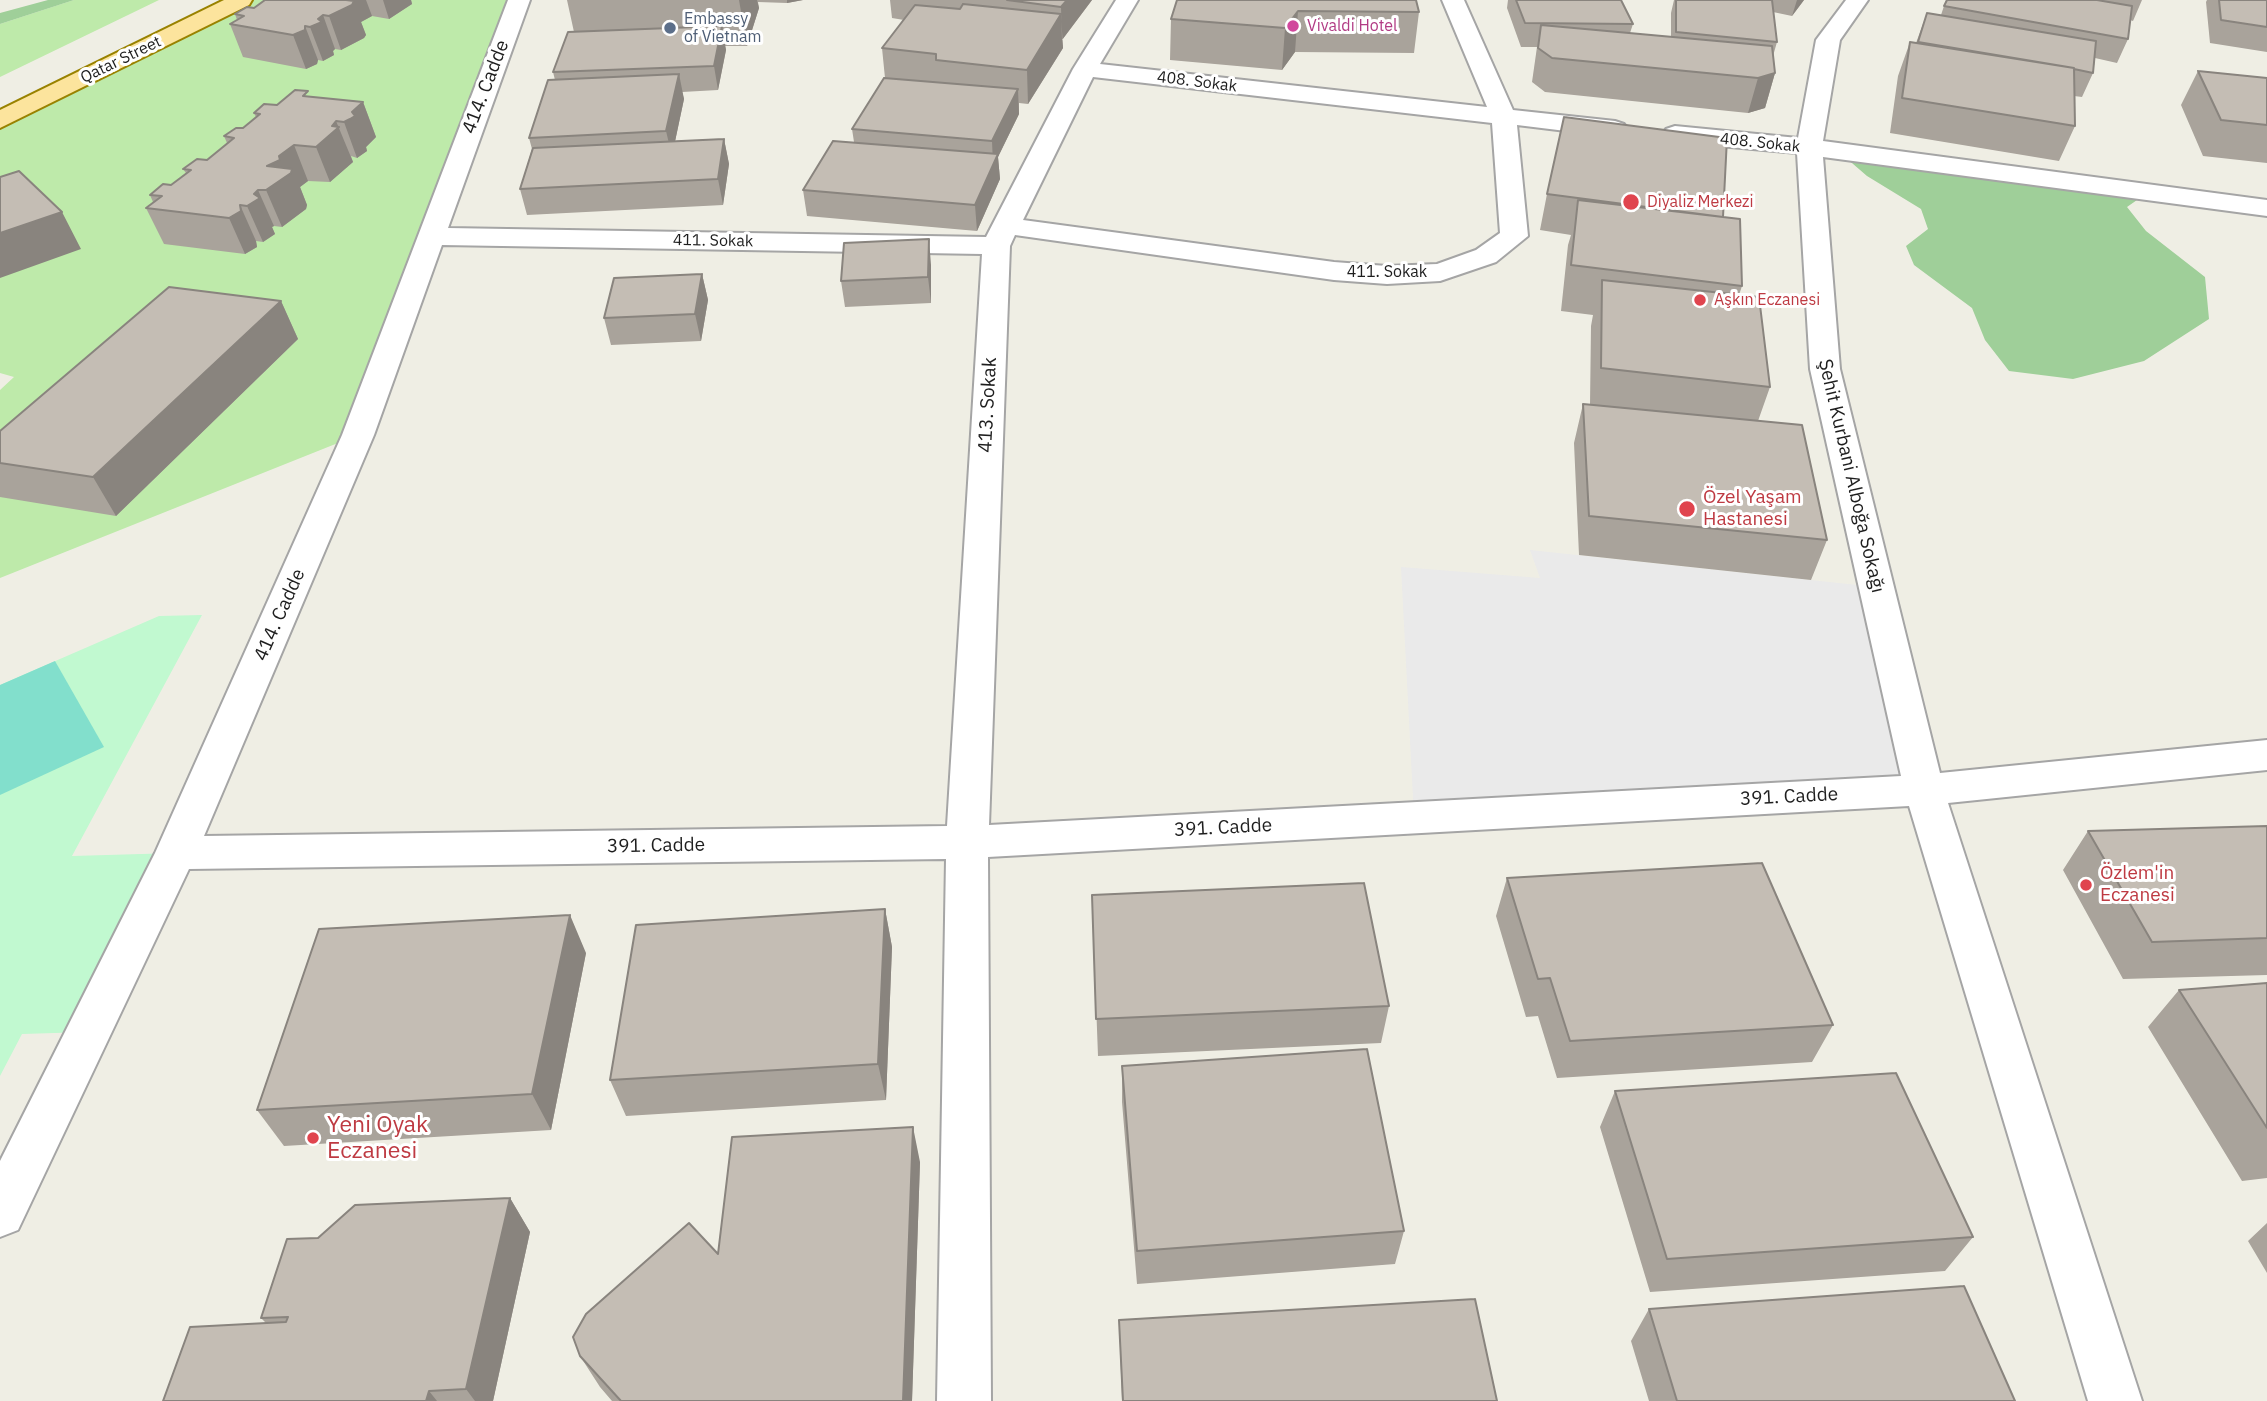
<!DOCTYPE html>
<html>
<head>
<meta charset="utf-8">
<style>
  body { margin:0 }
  canvas { display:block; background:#efeee4 }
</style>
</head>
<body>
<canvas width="2267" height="1401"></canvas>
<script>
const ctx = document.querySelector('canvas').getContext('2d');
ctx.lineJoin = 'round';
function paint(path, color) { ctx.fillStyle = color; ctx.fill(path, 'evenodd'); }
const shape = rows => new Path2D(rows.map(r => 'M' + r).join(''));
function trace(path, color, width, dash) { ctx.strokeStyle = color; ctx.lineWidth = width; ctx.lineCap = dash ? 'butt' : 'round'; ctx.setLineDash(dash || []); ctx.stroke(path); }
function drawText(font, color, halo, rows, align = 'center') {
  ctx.font = font + ' "IBM Plex Sans",sans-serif'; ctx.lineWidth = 6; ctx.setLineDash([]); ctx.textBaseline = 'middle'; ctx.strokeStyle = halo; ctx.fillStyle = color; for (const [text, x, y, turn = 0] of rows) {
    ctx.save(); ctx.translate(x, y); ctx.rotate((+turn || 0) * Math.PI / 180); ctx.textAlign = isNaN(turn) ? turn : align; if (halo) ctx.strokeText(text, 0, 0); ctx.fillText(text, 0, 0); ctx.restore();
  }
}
paint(shape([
  [74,0,159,0,0,77,0,24],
  [241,0,519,0,358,435,0,578,0,390,14,377,0,373,0,120]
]), '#beeaaa');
paint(shape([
  [48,0,74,0,0,24,0,13],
  [1838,151,2163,194,2137,200,2127,207,2146,231,2205,277,2209,319,2144,361,2073,379,2009,371,1985,340,1972,308,1914,265,1906,246,1928,229,1921,209,1867,176]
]), '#9fcf99');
paint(shape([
  [202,615,72,856,176,853,88,1032,22,1034,0,1076,0,685,159,616]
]), '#c1f9d0');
paint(shape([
  [55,661,104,747,0,795,0,685]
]), '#82dfcc');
paint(shape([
  [1530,550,1876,587,1924,790,1414,817,1401,567,1540,578]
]), '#eaeaea');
const minor = shape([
  [508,0,530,0,448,228,986,237,1073,69,1116,0,1138,0,1100,64,1487,107,1442,0,1464,0,1513,110,1615,121,1624,124,1628,129,1624,134,1615,137,1517,125,1528,236,1496,262,1440,281,1387,284,1334,280,1015,235,1010,246,989,825,1901,776,1810,369,1797,153,1675,142,1666,139,1662,134,1666,129,1675,126,1798,138,1816,40,1846,0,1868,0,1840,40,1823,141,2267,200,2267,216,1823,157,1840,369,1940,773,2267,740,2267,770,1948,803,2142,1401,2088,1401,1909,806,988,857,991,1401,937,1401,946,859,189,869,18,1230,0,1237,0,1161,155,853,342,435,508,0],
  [1093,77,1492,123,1500,233,1476,250,1437,264,1387,266,1334,262,1023,220,1093,77],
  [442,245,982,254,947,826,204,836,374,435,442,245]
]);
const major = shape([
  [224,0,252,0,249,5,0,128,0,110,224,0]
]);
trace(minor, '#a5a5a5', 4);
trace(major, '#998200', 4);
paint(minor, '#fff');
paint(major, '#fce49d');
paint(shape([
  [265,0,411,0,412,4,389,19,372,16,361,22,366,35,364,38,341,50,335,49,333,51,334,55,323,61,318,60,317,64,306,69,243,57,230,24,237,20,235,14,254,8],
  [567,0,803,0,787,3,758,2,759,8,747,46,725,46,726,50,718,90,682,92,684,99,675,141,724,139,729,164,723,205,527,215,520,189,532,149,529,138,555,80,553,72,574,32],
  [890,0,1092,0,1062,40,1063,48,1028,104,1019,103,1019,114,998,157,1000,179,977,231,807,216,803,190,854,142,852,129,885,78,882,48,904,20,892,18],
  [1177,0,1419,12,1414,53,1295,52,1282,70,1170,60,1171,19],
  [1508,0,1621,0,1633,24,1630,33,1671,37,1671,13,1674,0,1804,0,1792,16,1773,12,1777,42,1773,56,1775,73,1765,108,1748,113,1545,92,1532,82,1537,47,1521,47,1507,8],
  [1946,0,2142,0,2133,21,2130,20,2128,39,2117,63,2095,58,2093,73,2082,97,2074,96,2075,126,2059,161,1890,133,1898,76,1910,42,1916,43,1927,13,1941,15],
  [2207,0,2267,0,2267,52,2210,43,2206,2],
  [2198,71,2267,78,2267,163,2203,156,2181,105],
  [310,97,363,102,376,137,366,147,367,151,357,158,351,156,353,162,330,182,308,181,300,187,307,205,306,209,282,227,274,226,272,227,275,234,263,242,256,241,257,247,245,254,164,244,146,208,153,202,150,195,171,185,186,173,183,169,207,160,227,143,224,136,243,128,256,117,254,113,277,105],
  [1547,194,1723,217,1742,286,1739,295,1770,387,1758,421,1827,540,1811,580,1579,555,1574,443,1583,404,1590,405,1591,326,1593,315,1561,311,1568,245,1571,235,1540,230],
  [931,265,931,303,845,307,841,281],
  [702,274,708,300,701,341,611,345,604,318],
  [281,301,298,339,116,516,0,497,0,431],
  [2267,826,2267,975,2123,979,2063,870,2088,831],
  [1507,878,1833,1025,1812,1062,1557,1078,1538,1016,1526,1017,1496,916],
  [1092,895,1389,1006,1381,1043,1098,1056],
  [885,909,892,947,886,1100,626,1116,610,1080],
  [586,953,551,1130,284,1146,257,1110],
  [2267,983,2267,1178,2242,1181,2148,1027,2179,990],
  [1122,1066,1404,1231,1395,1264,1137,1284,1122,1102],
  [1615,1091,1973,1237,1945,1271,1650,1292,1600,1127],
  [920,1162,912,1401,612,1401,600,1387,580,1356,718,1254],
  [510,1198,530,1232,493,1401,163,1401,266,1323,261,1318,318,1238],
  [2267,1223,2267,1273,2248,1241],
  [1649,1309,2015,1401,1649,1401,1631,1341],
  [1119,1320,1497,1401,1122,1401]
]), '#a9a39b');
paint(shape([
  [335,0,366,0,372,16,361,22,366,35,364,38,341,50,329,16],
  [383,0,411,0,412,4,389,19],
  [739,0,757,0,759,8,747,46],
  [787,0,803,0,787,3],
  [1067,0,1092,0,1062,40,1061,7],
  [1797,0,1804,0,1792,16],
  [1298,11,1295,52,1282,70,1285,28],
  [1061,14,1063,48,1028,104,1027,70],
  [323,15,335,49,333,51,334,55,323,61,310,27,318,19],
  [305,26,318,60,317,64,306,69,293,35],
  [722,26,726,50,718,90,714,66],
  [1775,73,1765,108,1748,113,1758,78],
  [679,74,684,99,672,156,666,131],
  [1018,89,1019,114,998,157,1000,179,977,231,975,205,993,164,992,141],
  [363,102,376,137,366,147,367,151,357,158,344,122,352,112],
  [336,121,353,162,330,182,316,147],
  [724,139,729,164,723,205,718,179],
  [294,145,308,181,300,187,307,205,306,209,282,227,266,190,267,166,279,156],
  [258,190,274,226,272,227,275,234,263,242,247,206,254,194],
  [240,205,256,241,257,247,245,254,229,218],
  [62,212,81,249,0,278,0,233],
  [929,239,931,265,931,303,928,277],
  [702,274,708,300,701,341,695,314],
  [281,301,298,339,116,516,93,477],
  [885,909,892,947,886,1100,878,1064],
  [570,915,586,953,551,1130,532,1094],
  [913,1127,920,1162,912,1401,903,1401],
  [510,1198,530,1232,493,1401,475,1401,466,1389],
  [429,1391,437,1401,426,1401]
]), '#89847e');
const building = shape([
  [265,0,346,0,354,1,352,5,329,16,323,15,318,19,322,22,310,27,305,26,305,30,293,35,230,24,244,16,235,14,247,7,254,8,265,0],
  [1007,0,1067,0,1061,7,1007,0],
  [1177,0,1416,0,1419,12,1298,11,1285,28,1171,19,1177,0],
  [1516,0,1621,0,1633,24,1525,23,1516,0],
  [1676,0,1772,0,1777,42,1676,32,1676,0],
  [1947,0,2097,0,2132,6,2128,39,1944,6,1947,0],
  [2219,0,2267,0,2267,27,2221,20,2219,0],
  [963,4,1061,14,1027,70,936,60,936,54,882,48,915,5,960,9,963,4],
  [1927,13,2096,41,2093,73,2074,69,2074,68,1918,42,1927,13],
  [1541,25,1772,46,1775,73,1758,78,1552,58,1538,48,1541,25],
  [722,26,714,66,553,72,568,32,722,26],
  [1910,42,2074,68,2075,126,1902,98,1910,42],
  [2198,71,2267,78,2267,125,2221,120,2198,71],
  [679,74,666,131,529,138,548,80,679,74],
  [884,78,1018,89,992,141,852,129,884,78],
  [295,90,308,91,303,96,363,102,352,112,355,116,350,119,344,122,336,121,332,126,339,127,316,147,294,145,279,156,280,160,267,166,292,169,291,173,266,190,258,190,254,194,260,198,247,206,240,205,241,211,229,218,146,208,162,196,150,195,163,184,171,185,191,170,183,169,197,159,207,160,234,138,224,136,236,128,243,128,260,114,254,113,264,104,277,105,295,90],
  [1564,117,1727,138,1723,217,1547,194,1564,117],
  [724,139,718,179,520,189,533,148,724,139],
  [833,141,998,154,975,205,803,190,833,141],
  [19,171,62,212,0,233,0,177,19,171],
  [1578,200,1740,219,1742,286,1571,265,1578,200],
  [929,239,928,277,841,281,844,243,929,239],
  [702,274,695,314,604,318,614,278,702,274],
  [1602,280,1759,297,1770,387,1601,368,1602,280],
  [169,287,281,301,93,477,0,463,0,431,169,287],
  [1583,404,1802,425,1827,540,1589,516,1583,404],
  [2267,826,2267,938,2152,942,2088,831,2267,826],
  [1762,863,1833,1025,1570,1041,1550,978,1538,979,1507,878,1762,863],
  [1364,883,1389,1006,1096,1019,1092,895,1364,883],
  [885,909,878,1064,610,1080,636,925,885,909],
  [570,915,532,1094,257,1110,319,929,570,915],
  [2267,983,2267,1128,2179,990,2267,983],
  [1367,1049,1404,1231,1137,1251,1122,1066,1367,1049],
  [1896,1073,1973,1237,1667,1259,1615,1091,1896,1073],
  [913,1127,903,1401,621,1401,580,1356,573,1337,586,1314,689,1223,718,1254,732,1137,913,1127],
  [510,1198,466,1389,429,1391,426,1401,163,1401,190,1327,286,1322,288,1317,261,1318,287,1239,318,1238,355,1205,510,1198],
  [1964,1286,2015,1401,1677,1401,1649,1309,1964,1286],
  [1475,1299,1497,1401,1123,1401,1119,1320,1475,1299]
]);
paint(building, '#c4bdb4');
trace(building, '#89847e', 2);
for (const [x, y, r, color] of [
  [1293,26,7,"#d1479c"],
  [670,28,7,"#5c6f8a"],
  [1631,202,9,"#e0444e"],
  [1700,300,7,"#e0444e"],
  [1687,509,9,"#e0444e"],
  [2086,885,7,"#e0444e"],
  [313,1138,7,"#e0444e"]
]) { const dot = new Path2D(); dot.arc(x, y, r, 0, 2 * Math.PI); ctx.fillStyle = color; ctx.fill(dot); trace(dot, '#fff', 2.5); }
drawText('16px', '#4e5e75', '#fff', [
  ["Embassy",684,19],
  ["of Vietnam",684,37]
], 'left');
drawText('16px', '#b23c85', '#fff', [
  ["Vivaldi Hotel",1307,26]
], 'left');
drawText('16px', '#1e1e1e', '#fff', [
  ["Qatar Street",121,60,-26],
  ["408. Sokak",1197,82,7],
  ["408. Sokak",1760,143,6],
  ["411. Sokak",713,241,1],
  ["411. Sokak",1387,272]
]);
drawText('16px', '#be3a42', '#fff', [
  ["Diyaliz Merkezi",1647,202],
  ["Aşkın Eczanesi",1714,300]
], 'left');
drawText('19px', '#1e1e1e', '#fff', [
  ["414. Cadde",486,87,-69],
  ["413. Sokak",988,405,-87],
  ["Şehit Kurbani Alboğa Sokağı",1851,476,77],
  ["414. Cadde",280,615,-66],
  ["391. Cadde",1789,797,-3],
  ["391. Cadde",1223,828,-3],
  ["391. Cadde",656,846,-1]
]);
drawText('19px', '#be3a42', '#fff', [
  ["Özel Yaşam",1703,498],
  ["Hastanesi",1703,520],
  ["Özlem'in",2100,874],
  ["Eczanesi",2100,896]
], 'left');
drawText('23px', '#be3a42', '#fff', [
  ["Yeni Oyak",327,1125],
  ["Eczanesi",327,1151]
], 'left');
</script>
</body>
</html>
